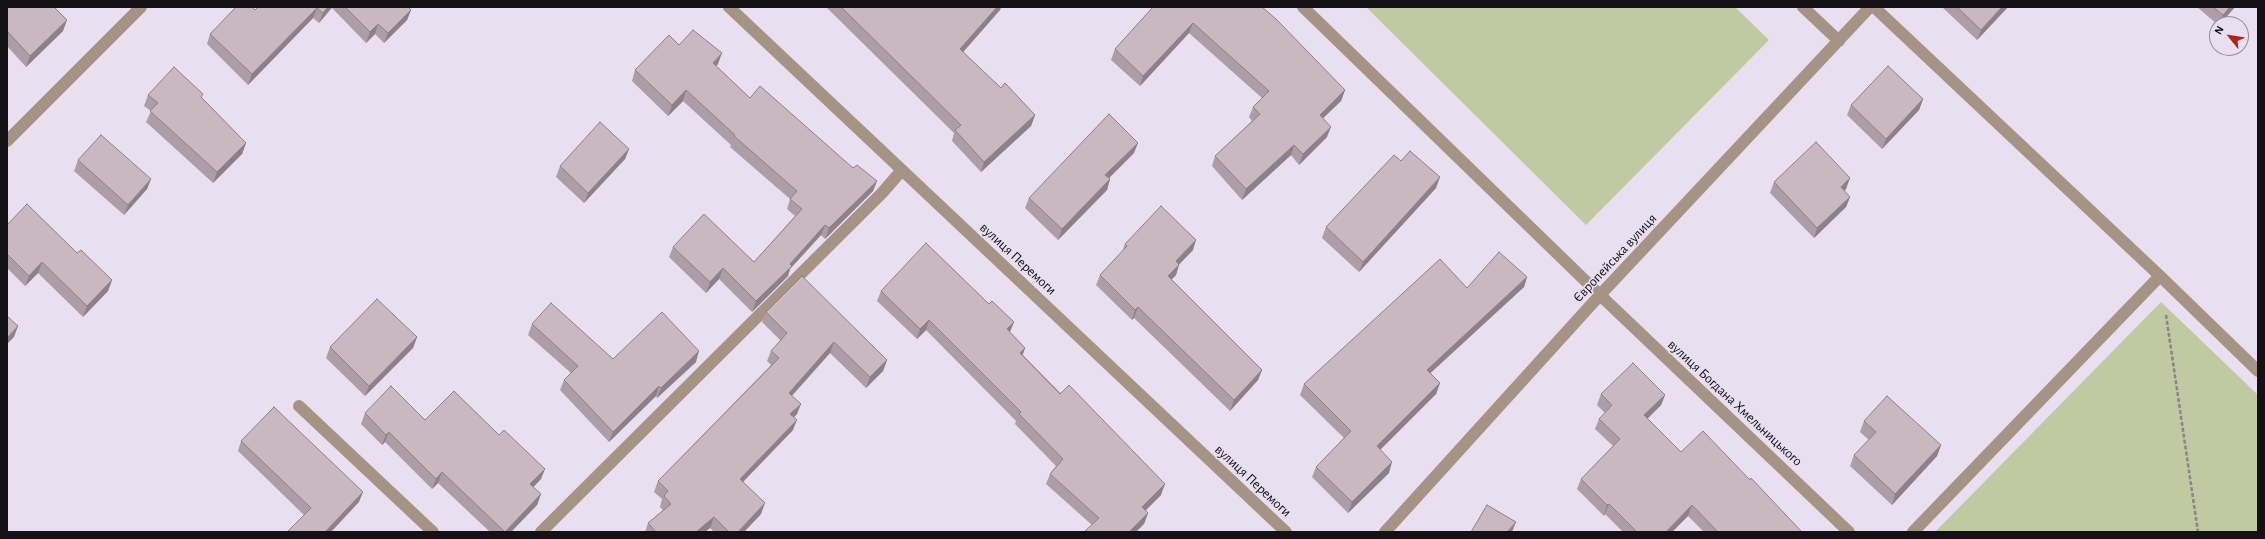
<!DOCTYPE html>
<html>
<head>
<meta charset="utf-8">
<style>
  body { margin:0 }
  #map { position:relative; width:2265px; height:539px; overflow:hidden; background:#e9dff0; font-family:"Alegreya Sans",sans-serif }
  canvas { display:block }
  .frame { position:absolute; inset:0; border:8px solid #131016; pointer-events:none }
  .north { position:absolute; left:2209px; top:16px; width:40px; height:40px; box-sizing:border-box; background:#e9dff0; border:1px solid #938c99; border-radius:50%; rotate:300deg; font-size:11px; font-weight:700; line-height:16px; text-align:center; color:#131016 }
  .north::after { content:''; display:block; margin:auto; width:14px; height:18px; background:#b3231e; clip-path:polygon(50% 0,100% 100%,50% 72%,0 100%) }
</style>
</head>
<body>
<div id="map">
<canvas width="2265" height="539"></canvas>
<div class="frame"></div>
<div class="north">N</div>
</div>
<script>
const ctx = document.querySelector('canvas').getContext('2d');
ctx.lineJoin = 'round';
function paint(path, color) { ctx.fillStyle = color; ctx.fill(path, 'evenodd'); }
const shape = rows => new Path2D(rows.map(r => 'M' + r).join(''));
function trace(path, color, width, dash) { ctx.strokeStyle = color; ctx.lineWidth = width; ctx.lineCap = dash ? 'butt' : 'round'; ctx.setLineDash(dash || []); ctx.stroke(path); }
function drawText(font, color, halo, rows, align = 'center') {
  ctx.font = font + ' "Alegreya Sans",sans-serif'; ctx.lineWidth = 3.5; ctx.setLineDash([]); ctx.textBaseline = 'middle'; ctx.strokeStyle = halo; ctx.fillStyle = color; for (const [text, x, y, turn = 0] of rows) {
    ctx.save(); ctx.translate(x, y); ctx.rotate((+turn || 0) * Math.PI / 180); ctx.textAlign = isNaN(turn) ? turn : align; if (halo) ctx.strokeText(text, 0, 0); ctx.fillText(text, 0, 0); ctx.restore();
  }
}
paint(shape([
  [1366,7,1735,7,1769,40,1586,225],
  [2161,302,2258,395,2258,532,1935,532]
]), '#c0c9a1');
trace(shape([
  [2166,315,2198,532]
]), '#8a8390', 2.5, [4, 2]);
trace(shape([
  [729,7,1286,532],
  [1303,7,1600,295,1849,532],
  [1803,7,1839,41],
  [1874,7,2160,276,2258,371],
  [7,141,141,7],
  [299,406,433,532],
  [541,532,882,193,902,170],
  [1385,532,1600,295,1870,7],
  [1913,532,2160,276]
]), '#a59485', 12);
paint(shape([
  [7,7,63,31,26,67,7,46],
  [258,7,408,7,411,10,407,20,384,43,375,34,366,43,332,8,319,23,313,18,248,85,207,44,210,34,255,10],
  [826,7,1001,7,1000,10,963,52,1001,88,1035,115,1031,126,981,172,952,141,954,133],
  [1153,7,1262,7,1345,90,1341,101,1323,118,1327,137,1299,165,1291,155,1242,200,1212,166,1215,156,1252,121,1249,117,1253,107,1262,98,1189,33,1140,86,1111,60,1115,49],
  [1942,7,2008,7,1977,40],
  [2197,7,2235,7,2220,24,2217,24],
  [679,45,718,64,716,66,750,98,853,168,877,181,873,191,825,239,821,235,790,269,788,276,752,312,719,279,706,293,669,257,673,247,754,262,795,216,787,209,790,199,730,147,731,145,683,101,668,116,632,81,635,70],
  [148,95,202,98,246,143,242,154,213,183,146,122,151,111,144,106],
  [1923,99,1919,110,1882,149,1847,115,1851,105],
  [629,149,625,159,584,203,556,177,560,166],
  [1134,153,1109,178,1110,179,1107,190,1058,240,1025,208,1029,198],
  [78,160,151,179,147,189,124,215,74,171],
  [1401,161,1436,188,1359,272,1322,238,1326,227],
  [1774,182,1846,189,1844,191,1850,197,1846,207,1814,238,1770,193],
  [7,225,77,253,112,280,108,291,83,317,38,273,25,286,7,268],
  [1125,244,1193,250,1179,264,1176,275,1171,280,1262,370,1258,380,1230,411,1134,318,1132,320,1096,285,1100,275,1122,252],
  [1527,277,1524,287,1430,373,1440,383,1436,394,1380,450,1389,473,1348,513,1312,477,1316,467,1344,438,1300,395,1304,384,1467,288],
  [881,291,1010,332,1025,348,1023,355,1161,495,1145,511,1148,513,1144,524,1092,525,1046,484,1050,474,1056,466,1015,424,1016,421,926,330,917,339,877,301],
  [766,312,887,360,883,371,866,388,830,353,792,396,797,414,794,417,793,430,743,482,761,514,744,532,714,532,710,528,705,532,645,532,648,523,663,510,660,507,662,499,654,492,658,481,771,365,767,361,771,351,781,341,762,322],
  [532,324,613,359,696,362,657,398,656,396,609,442,560,390,564,380,571,373,528,335],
  [417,337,413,348,365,396,326,358,330,347],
  [1601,394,1665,395,1661,405,1647,419,1681,452,1750,480,1802,532,1704,532,1688,516,1672,532,1623,532,1605,514,1604,516,1577,489,1581,479,1613,446,1595,429,1599,419,1605,413,1597,405],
  [365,413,425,420,541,479,533,487,541,494,537,505,511,532,490,532,438,483,432,489,385,442,382,445,361,424],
  [1864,421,1941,445,1937,456,1892,505,1850,466,1854,455,1869,440,1860,432],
  [241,441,359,502,304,515,238,451]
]), '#ad9da7');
paint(shape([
  [328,7,332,7,319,23,323,13],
  [997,7,1001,7,1000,10,957,59,960,49],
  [2002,7,2008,7,1977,40,1981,30],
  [2230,7,2235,7,2220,24,2219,24,2223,15],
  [317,8,313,18,248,85,252,74],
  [411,10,407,20,384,43,388,33],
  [67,20,63,31,26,67,30,56],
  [1193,23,1189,33,1140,86,1143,76],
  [378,24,375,34,366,43,370,32],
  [722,53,718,64,709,73,713,63],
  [686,90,683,101,668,116,672,105],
  [1345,90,1341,101,1316,125,1320,115],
  [1923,99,1919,110,1882,149,1886,139],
  [1035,115,1031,126,981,172,984,162],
  [1331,127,1327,137,1299,165,1303,154],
  [246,143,242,154,213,183,217,172],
  [1138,143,1134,153,1102,185,1105,175],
  [1294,145,1291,155,1242,200,1246,189],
  [629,149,625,159,584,203,588,193],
  [1440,177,1436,188,1359,272,1363,262],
  [1850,178,1846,189,1837,198,1841,187],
  [151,179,147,189,124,215,128,205],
  [1110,179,1107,190,1058,240,1062,229],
  [877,181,873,191,825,239,829,228],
  [1850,197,1846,207,1814,238,1817,228],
  [825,225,821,235,790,269,788,276,752,312,756,301],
  [1196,240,1193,250,1172,272,1176,261],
  [42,262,38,273,25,286,29,276],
  [1179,265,1176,275,1164,287,1168,276],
  [723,268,719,279,706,293,710,282],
  [1527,277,1524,287,1423,380,1427,370],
  [112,280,108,291,83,317,87,306],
  [1138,307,1134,318,1132,320,1135,310],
  [929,320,926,330,917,339,920,329],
  [1014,322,1010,332,1007,329],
  [18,326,14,337,7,344,7,338],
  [417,337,413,348,365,396,369,386],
  [834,342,830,353,785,403,789,393],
  [1025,348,1021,358,1020,353],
  [699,351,696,362,657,398,661,388],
  [887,360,883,371,866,388,870,377],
  [1262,370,1258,380,1230,411,1234,400],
  [1440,383,1436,394,1373,457,1377,446],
  [659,386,656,396,609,442,613,432],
  [1665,395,1661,405,1640,426,1644,415],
  [801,404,797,414,787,424,790,414],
  [797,420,793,430,736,489,740,479],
  [389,432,385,442,382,445,386,435],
  [1941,445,1937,456,1892,505,1895,494],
  [1392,462,1389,473,1348,513,1352,502],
  [545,469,541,479,526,495,530,484],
  [442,472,438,483,432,489,436,479],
  [1165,484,1161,495,1138,518,1142,507],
  [363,492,359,502,331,532,325,532],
  [541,494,537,505,511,532,505,532],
  [765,503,761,514,744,532,738,532],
  [1609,504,1605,514,1604,516,1607,505],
  [1692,505,1688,516,1672,532,1666,532],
  [1148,513,1144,524,1136,532,1129,532],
  [714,517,710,528,705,532,696,532],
  [1516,522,1512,532,1507,532]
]), '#8d8088');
const building = shape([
  [7,7,54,7,67,20,30,56,7,31,7,7],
  [236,7,252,7,255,10,258,7,328,7,323,13,317,8,252,74,210,34,236,7],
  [345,7,408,7,411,10,388,33,378,24,370,32,345,7],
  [841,7,997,7,960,49,1001,88,1005,83,1035,115,984,162,955,130,961,125,841,7],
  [1153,7,1262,7,1276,19,1345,90,1320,115,1331,127,1303,154,1294,145,1246,189,1215,156,1260,114,1253,107,1269,91,1193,23,1143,76,1115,49,1153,7],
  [1957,7,2002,7,1981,30,1957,7],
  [2213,7,2230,7,2223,15,2213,7],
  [693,30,722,53,713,63,750,98,760,86,853,168,857,165,877,181,829,228,825,225,790,264,792,266,756,301,723,268,710,282,673,247,704,214,754,262,802,209,790,199,797,191,734,136,735,135,686,90,672,105,635,70,669,35,679,45,693,30],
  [1888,66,1923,99,1886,139,1851,105,1888,66],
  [174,67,203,94,201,97,246,143,217,172,150,111,158,103,148,95,174,67],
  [1109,114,1138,143,1105,175,1110,179,1062,229,1029,198,1109,114],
  [600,122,629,149,588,193,560,166,600,122],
  [101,135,151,179,128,205,78,160,101,135],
  [1816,142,1850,178,1841,187,1850,197,1817,228,1774,182,1816,142],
  [1410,151,1440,177,1363,262,1326,227,1394,155,1401,161,1410,151],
  [27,204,77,253,81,250,112,280,87,306,42,262,29,276,7,254,7,225,27,204],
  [1161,206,1196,240,1176,261,1179,265,1168,276,1262,370,1234,400,1138,307,1135,310,1100,275,1127,246,1125,244,1161,206],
  [926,243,989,304,992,301,1014,322,1007,329,1025,348,1020,353,1060,394,1069,385,1165,484,1142,507,1148,513,1129,532,1084,532,1099,518,1050,474,1063,459,1019,414,1021,412,929,320,920,329,881,291,926,243],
  [1499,252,1527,277,1427,370,1440,383,1377,446,1392,462,1352,502,1316,467,1351,431,1304,384,1440,259,1467,288,1499,252],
  [802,276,887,360,870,377,834,342,789,393,801,404,790,414,797,420,740,479,765,503,738,532,729,532,714,517,696,532,656,532,648,523,671,504,664,496,668,491,658,481,779,358,771,351,787,333,766,312,802,276],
  [377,299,417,337,369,386,330,347,377,299],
  [551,303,613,359,662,312,699,351,661,388,659,386,613,432,564,380,578,366,532,324,551,303],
  [7,316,18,326,7,338,7,316],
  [1633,363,1665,395,1644,415,1681,452,1703,431,1750,480,1751,478,1802,532,1718,532,1692,505,1666,532,1637,532,1609,504,1607,505,1581,479,1620,439,1599,419,1612,405,1601,394,1633,363],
  [391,386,425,420,454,391,499,435,504,430,545,469,530,484,541,494,505,532,442,472,436,479,389,432,386,435,365,413,391,386],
  [1887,396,1941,445,1895,494,1854,455,1876,432,1864,421,1887,396],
  [274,407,363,492,325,532,287,532,311,508,241,441,274,407],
  [1487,505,1516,522,1507,532,1471,532,1487,505]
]);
paint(building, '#c9b7c2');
trace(building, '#8d8088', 1);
drawText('14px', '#131016', '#e9dff0', [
  ["Європейська вулиця",1615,258,-47],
  ["вулиця Перемоги",1018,259,43],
  ["вулиця Богдана Хмельницького",1735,403,43],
  ["вулиця Перемоги",1253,481,43]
]);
</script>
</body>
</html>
